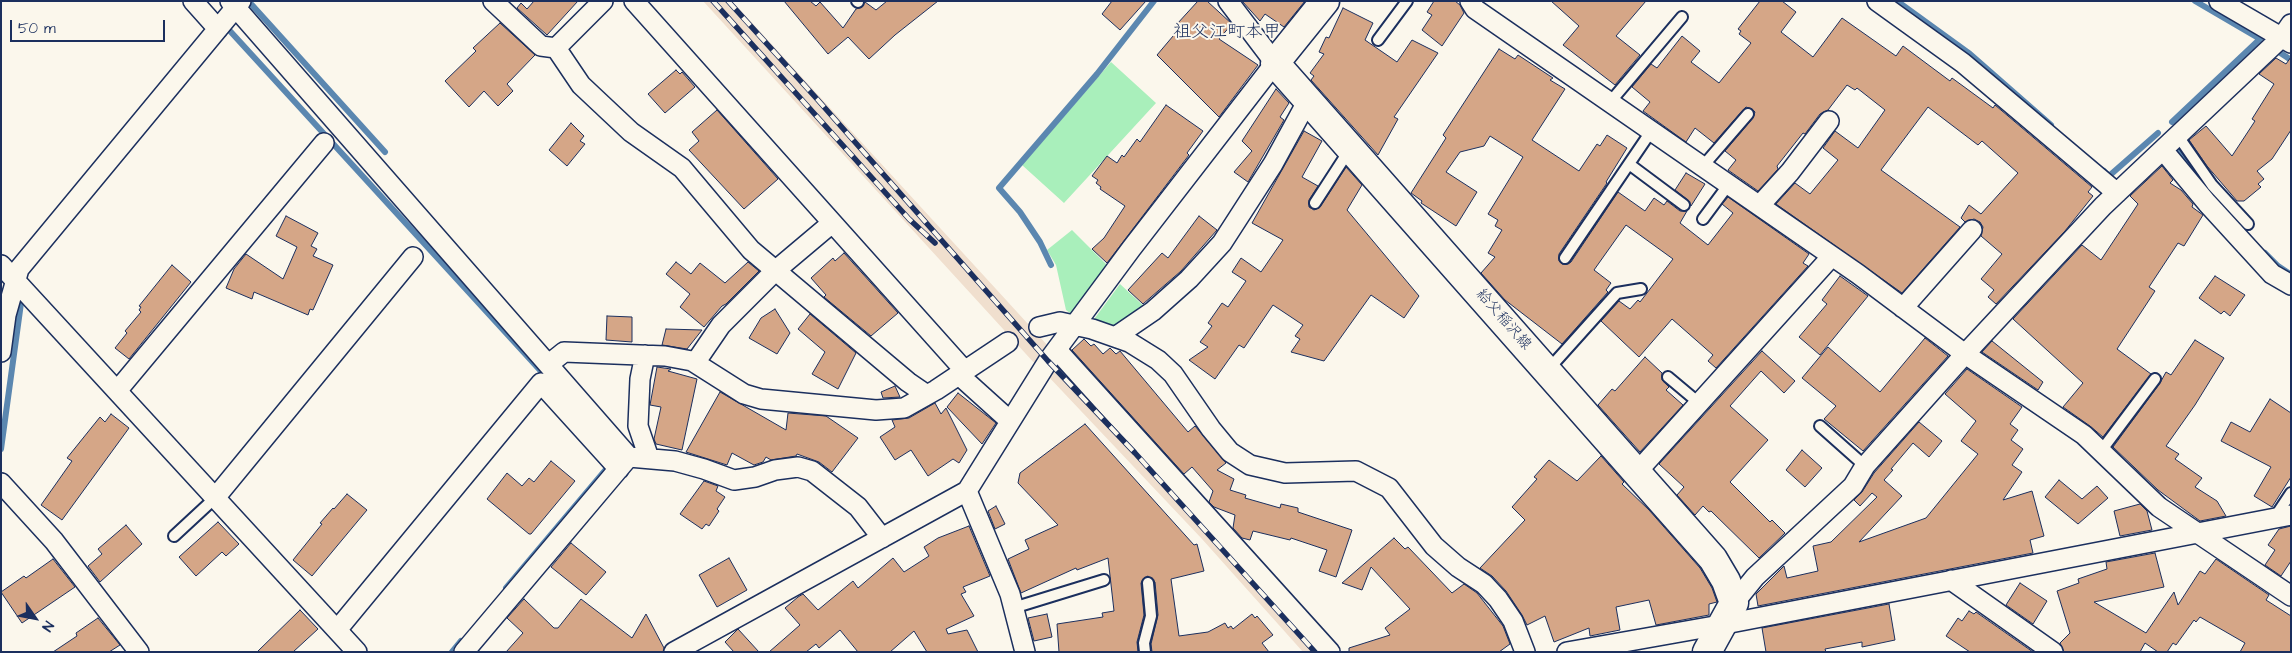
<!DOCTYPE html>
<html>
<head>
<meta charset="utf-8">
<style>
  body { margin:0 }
  #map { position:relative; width:2292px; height:653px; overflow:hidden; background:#fbf7ec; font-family:"Architects Daughter",sans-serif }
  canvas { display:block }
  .frame { position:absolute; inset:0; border:2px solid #1b2f5e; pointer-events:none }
  .north { position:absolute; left:10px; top:593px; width:50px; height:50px; -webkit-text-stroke:4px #fbf7ec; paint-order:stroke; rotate:123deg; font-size:14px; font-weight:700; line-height:20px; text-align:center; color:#1b2f5e }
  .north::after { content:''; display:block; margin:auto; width:18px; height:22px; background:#1b2f5e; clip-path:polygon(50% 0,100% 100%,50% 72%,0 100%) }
  .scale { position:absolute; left:10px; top:20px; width:155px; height:22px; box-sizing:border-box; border:2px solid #1b2f5e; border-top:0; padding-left:6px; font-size:15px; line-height:18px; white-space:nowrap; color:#1b2f5e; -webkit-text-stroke:4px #fbf7ec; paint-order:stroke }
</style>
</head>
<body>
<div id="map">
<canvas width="2292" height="653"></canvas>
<div class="frame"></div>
<div class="north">N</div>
<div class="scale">50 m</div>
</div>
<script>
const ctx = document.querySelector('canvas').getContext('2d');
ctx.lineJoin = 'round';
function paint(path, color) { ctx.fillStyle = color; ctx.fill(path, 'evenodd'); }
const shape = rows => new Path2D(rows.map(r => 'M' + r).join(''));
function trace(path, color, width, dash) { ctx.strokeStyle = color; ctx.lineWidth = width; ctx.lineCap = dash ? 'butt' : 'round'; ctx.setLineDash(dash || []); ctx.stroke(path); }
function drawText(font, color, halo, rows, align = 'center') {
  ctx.font = font + ' "Architects Daughter","Klee One",sans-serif'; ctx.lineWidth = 4; ctx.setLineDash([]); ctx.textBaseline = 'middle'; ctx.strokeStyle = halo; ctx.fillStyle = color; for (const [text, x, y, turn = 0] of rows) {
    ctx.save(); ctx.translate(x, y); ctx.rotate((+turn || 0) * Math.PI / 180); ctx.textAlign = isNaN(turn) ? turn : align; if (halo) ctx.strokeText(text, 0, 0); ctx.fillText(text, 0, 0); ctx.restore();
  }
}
paint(shape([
  [703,1,732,1,1007,301,1049,347,1036,365],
  [1058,359,1325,652,1303,652,1202,539,1046,374]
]), '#f0dfce');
paint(shape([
  [1111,62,1156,103,1064,203,1022,165],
  [1072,230,1110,268,1074,316,1066,310,1056,265,1047,250],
  [1120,284,1148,310,1114,330,1092,322]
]), '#a9efbb');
trace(shape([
  [1897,1,1970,54,2051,125],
  [252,5,385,152],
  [230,31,549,380],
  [2279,52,2291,60],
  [2172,122,2260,39,2195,1],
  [2175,147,2208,190],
  [2104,171,2109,176,2158,133],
  [2265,253,2278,266,2290,274],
  [1051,265,1040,242,1020,212,999,188,1097,74,1154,1],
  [1,449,21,303],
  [506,588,608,467],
  [452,652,461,641]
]), '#5b87b0', 6);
const building = shape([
  [534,1,578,1,547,35,517,8,521,3,527,9,534,1],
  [784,1,810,1,816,6,820,2,843,28,856,9,862,7,865,2,876,10,887,1,938,1,895,35,869,59,848,37,828,54,784,1],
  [1112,1,1146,1,1120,30,1102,14,1112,1],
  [1198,1,1207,1,1232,24,1219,39,1258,65,1219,117,1157,55,1179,29,1180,26,1177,24,1198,1],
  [1242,1,1305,1,1284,27,1265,14,1260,21,1242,1],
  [1434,1,1455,1,1460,5,1464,13,1442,46,1422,30,1432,15,1427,12,1434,1],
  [1551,1,1646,1,1616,36,1640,55,1615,85,1563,45,1579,26,1551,1],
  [1760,1,1782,1,1796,12,1781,32,1813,57,1842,18,1896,56,1903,46,1950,81,1952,78,1993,108,1995,105,2092,187,2088,192,2093,196,2065,231,1996,304,1988,297,1994,290,1981,279,2002,254,1981,236,1983,227,1980,222,1974,219,1965,222,1961,218,1969,205,1981,214,2018,173,1982,141,1978,145,1928,107,1881,170,1960,227,1902,293,1776,204,1795,183,1810,194,1838,160,1823,148,1835,131,1858,148,1885,110,1857,88,1855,90,1847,85,1828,110,1820,114,1805,134,1803,133,1777,166,1778,169,1758,191,1728,170,1736,160,1725,151,1753,118,1755,112,1752,109,1746,107,1743,110,1714,143,1695,128,1686,142,1643,111,1650,102,1632,87,1651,64,1657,68,1682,36,1700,51,1691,62,1719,83,1751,43,1739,34,1741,31,1738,29,1760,1],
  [1343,8,1373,23,1365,40,1397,62,1412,40,1438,53,1394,117,1398,119,1378,155,1311,80,1314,76,1310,73,1324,54,1319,52,1326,37,1329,38,1343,8],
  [500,23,535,55,507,84,513,91,498,106,484,91,469,107,445,81,476,51,473,48,500,23],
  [1499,49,1515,59,1518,55,1553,78,1550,80,1565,89,1532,140,1579,171,1597,144,1600,146,1607,135,1627,148,1606,182,1607,183,1559,254,1559,261,1562,264,1568,264,1571,262,1618,192,1645,211,1654,198,1664,205,1667,201,1680,211,1687,211,1680,223,1708,245,1733,213,1722,204,1728,197,1809,254,1803,263,1808,266,1716,368,1708,361,1713,355,1672,319,1639,357,1601,321,1619,301,1630,309,1638,300,1640,302,1673,259,1626,225,1594,270,1611,283,1606,290,1608,292,1562,344,1505,300,1481,273,1495,257,1488,253,1502,230,1495,226,1498,220,1488,214,1523,157,1490,136,1484,146,1460,152,1446,172,1477,192,1456,226,1421,203,1422,201,1411,193,1446,138,1443,135,1499,49],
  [2291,57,2291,130,2272,159,2257,171,2264,179,2258,184,2261,187,2244,201,2237,201,2207,166,2189,140,2206,126,2232,156,2255,121,2252,119,2274,84,2259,74,2276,58,2286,64,2291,57],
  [676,70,680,74,682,72,695,87,665,113,648,94,676,70],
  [1276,89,1289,103,1280,117,1284,120,1248,182,1234,172,1252,151,1242,141,1276,89],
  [1166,105,1203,131,1187,153,1189,155,1107,263,1092,249,1104,238,1125,206,1100,189,1101,187,1096,183,1098,180,1092,176,1107,156,1117,163,1122,155,1124,157,1137,139,1140,142,1166,105],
  [717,110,778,179,744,209,689,150,699,141,692,132,717,110],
  [571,123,584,136,580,141,585,144,567,166,549,150,571,123],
  [1304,131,1322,141,1302,177,1318,186,1309,200,1309,207,1314,210,1320,207,1346,167,1362,185,1347,210,1419,296,1404,318,1371,295,1324,361,1291,352,1300,339,1295,336,1303,325,1273,305,1244,348,1239,345,1215,379,1189,360,1208,347,1200,342,1212,326,1208,323,1222,303,1228,307,1246,281,1232,272,1241,258,1261,272,1283,240,1252,223,1304,131],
  [2162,166,2173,180,2170,183,2181,190,2193,204,2192,207,2203,215,2184,246,2178,243,2149,287,2155,291,2117,349,2151,374,2103,437,2090,426,2063,407,2083,383,2013,319,2082,245,2101,260,2138,204,2130,196,2162,166],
  [1686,173,1705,184,1691,206,1688,200,1675,190,1686,173],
  [286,216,318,233,311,246,317,249,313,256,333,265,313,310,310,309,308,315,254,292,252,299,226,288,234,269,246,254,283,279,297,247,276,236,286,216],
  [1199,216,1217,230,1181,271,1143,304,1128,290,1162,253,1168,258,1199,216],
  [844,253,898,313,871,336,824,297,826,295,811,278,833,258,835,261,844,253],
  [676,262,691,274,700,263,725,283,748,262,759,271,726,304,722,306,704,327,680,307,690,294,666,274,676,262],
  [172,265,191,282,129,359,115,348,127,333,125,331,141,312,139,310,141,307,139,306,172,265],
  [1840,276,1868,296,1820,355,1799,337,1827,304,1822,300,1840,276],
  [2215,276,2245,295,2230,316,2224,311,2221,314,2199,298,2215,276],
  [775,309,790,333,777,354,749,338,761,318,775,309],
  [810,314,856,353,838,389,812,374,825,352,798,329,810,314],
  [607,316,632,317,632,342,606,340,607,316],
  [666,329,702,330,687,349,662,345,666,329],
  [1925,338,1948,356,1863,451,1824,419,1836,406,1802,378,1828,347,1880,392,1925,338],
  [1084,339,1091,346,1094,344,1103,354,1110,348,1116,354,1120,351,1188,432,1195,426,1226,463,1217,470,1234,479,1230,490,1246,495,1245,498,1280,508,1281,504,1298,508,1298,512,1352,530,1336,577,1319,571,1327,550,1291,538,1290,540,1253,531,1250,540,1242,538,1233,528,1235,515,1214,507,1209,502,1213,491,1192,467,1184,474,1072,350,1084,339],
  [2195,340,2224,358,2195,405,2166,446,2179,454,2175,459,2202,478,2195,487,2217,501,2226,516,2200,521,2158,490,2113,447,2160,383,2166,372,2171,375,2195,340],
  [1992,341,2043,382,2038,390,1982,352,1992,341],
  [1762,351,1795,381,1784,393,1761,371,1730,406,1768,440,1730,482,1770,522,1772,520,1785,533,1759,558,1711,511,1709,512,1703,506,1695,515,1677,495,1684,487,1659,464,1762,351],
  [1645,357,1662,373,1662,380,1669,387,1666,390,1683,405,1640,452,1598,405,1612,389,1615,391,1645,357],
  [657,367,671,369,668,371,697,379,682,450,656,444,654,439,661,407,650,405,657,367],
  [1967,369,2022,407,2010,424,2018,430,2011,440,2023,449,2012,465,2022,472,2003,500,2032,491,2044,536,2030,540,2033,553,1758,606,1756,594,1784,566,1787,578,1818,571,1813,546,1831,542,1877,497,1872,493,1860,506,1854,500,1862,492,1874,473,1919,422,1942,441,1929,457,1913,443,1891,469,1893,470,1884,480,1902,496,1859,542,1926,518,1978,454,1961,441,1976,421,1945,394,1967,369],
  [895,386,900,397,883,398,881,392,895,386],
  [720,392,786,430,788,413,826,416,858,438,832,472,819,462,797,454,796,456,771,460,766,457,763,462,754,465,732,453,727,465,686,452,720,392],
  [958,393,996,423,982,444,947,407,958,393],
  [2270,399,2291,413,2291,477,2272,507,2254,496,2271,467,2221,441,2231,422,2250,432,2270,399],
  [935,403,941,414,946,408,967,450,959,463,953,459,928,476,911,450,895,460,880,437,895,427,892,420,909,418,935,403],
  [111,414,129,428,62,520,41,505,72,461,67,458,100,417,105,422,111,414],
  [1085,424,1194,545,1197,544,1204,571,1171,579,1179,636,1208,632,1225,623,1228,628,1231,626,1233,629,1252,614,1255,618,1257,616,1273,635,1262,643,1269,652,1152,652,1151,644,1158,615,1155,582,1148,576,1144,578,1141,583,1144,615,1137,642,1138,652,1059,652,1057,624,1103,617,1102,613,1114,611,1108,558,1077,570,1076,568,1021,593,1008,559,1029,549,1025,540,1058,525,1018,483,1020,473,1085,424],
  [1802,450,1822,468,1805,487,1786,470,1802,450],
  [1601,456,1624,482,1622,484,1649,510,1700,568,1712,588,1717,602,1709,604,1709,615,1656,625,1649,600,1616,607,1620,630,1590,636,1589,628,1554,642,1545,616,1527,625,1522,615,1506,591,1492,576,1480,568,1525,520,1512,507,1537,479,1534,477,1549,460,1577,481,1601,456],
  [551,461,575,481,531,534,529,534,487,499,507,473,522,486,529,478,534,482,551,461],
  [2059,480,2082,499,2097,486,2108,498,2078,524,2045,497,2059,480],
  [704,481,718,486,716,491,725,497,717,509,719,511,709,526,706,524,702,529,680,514,704,481],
  [347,494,367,510,312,576,293,560,322,524,320,523,333,508,334,509,347,494],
  [2140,504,2147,511,2152,530,2120,536,2114,511,2140,504],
  [996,506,1005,524,995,529,988,511,996,506],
  [218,522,239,544,226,556,222,552,196,576,179,557,218,522],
  [126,525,142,544,100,582,88,566,102,554,98,549,126,525],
  [969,526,990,576,963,587,966,592,961,594,974,616,946,629,948,634,967,630,978,652,927,652,914,631,890,652,858,652,840,630,819,648,816,644,806,652,769,652,800,625,785,608,798,597,803,594,818,610,853,581,858,588,893,558,904,572,929,556,924,547,938,538,969,526],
  [2291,526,2291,561,2281,576,2265,565,2275,550,2268,545,2279,529,2291,526],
  [1394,538,1405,549,1408,547,1452,593,1464,584,1477,593,1503,626,1510,644,1499,652,1349,652,1349,648,1390,635,1385,628,1410,609,1371,567,1362,590,1342,583,1394,538],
  [571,543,606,572,586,595,551,567,571,543],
  [2155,553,2164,587,2094,602,2146,633,2174,592,2178,605,2200,571,2205,574,2216,559,2269,595,2266,600,2291,616,2291,652,2240,652,2245,643,2200,617,2196,622,2194,620,2176,645,2173,643,2167,652,2158,652,2145,643,2140,652,2064,652,2060,643,2070,633,2057,591,2079,583,2078,579,2107,569,2106,562,2155,553],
  [729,558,747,590,717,607,699,575,729,558],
  [53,559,75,587,22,623,1,592,24,576,26,578,53,559],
  [2020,583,2047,601,2033,624,2006,605,2020,583],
  [524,599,554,628,558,628,581,599,632,638,646,614,664,648,663,652,506,652,523,633,507,618,524,599],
  [1889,604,1895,640,1862,647,1862,642,1825,649,1826,652,1766,652,1762,628,1889,604],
  [300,610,318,629,293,652,257,652,300,610],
  [1969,611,1974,614,1976,612,2033,652,1970,652,1946,636,1958,618,1962,621,1969,611],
  [1047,614,1052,637,1034,641,1028,618,1047,614],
  [98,618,120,645,109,652,53,652,77,636,76,633,98,618],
  [738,629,759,652,734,652,725,642,738,629]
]);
paint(building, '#d5a687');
trace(building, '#1b2f5e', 1);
const service = shape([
  [857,1,858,2],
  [1378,40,1407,1],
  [1611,101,1682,17],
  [2178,136,2212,185,2248,224],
  [1629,164,1684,205],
  [1703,166,1748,114],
  [1315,203,1350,149],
  [1703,219,1729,184],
  [1565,258,1652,130],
  [1547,371,1617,293,1641,289],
  [1668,377,1699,403],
  [1820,426,1865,466],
  [2101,451,2155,379],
  [2275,517,2291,493],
  [174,536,215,498],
  [1013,608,1104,580],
  [1145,652,1144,643,1151,616,1148,583]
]);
const minor = shape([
  [193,1,218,29],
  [230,1,629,457,675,461,704,469,734,480,755,477,775,470,798,467,812,471,858,507,882,538],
  [493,1,541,46,556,48],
  [603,1,556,48,581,85,631,132,682,168,751,250,908,382,927,395],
  [634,1,965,371],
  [1470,1,1475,9,1858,274,1965,354,2084,435,2159,507,2291,596],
  [1877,1,1963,63,2117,193],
  [2219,1,2291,43],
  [2163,150,2207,203,2272,274,2291,285],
  [1760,205,1790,172,1829,121],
  [1,265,357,652],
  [1903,308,1972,230],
  [1039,327,1060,322,1092,329,1129,342,1158,360,1173,374,1211,429,1230,452,1250,465,1285,473,1356,471,1389,488,1434,546,1458,567,1484,584,1498,599,1513,621,1525,652],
  [1115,337,1153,311,1189,279,1222,243,1273,164,1308,100],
  [1057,350,1330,652],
  [1,352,6,315,19,269,241,1],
  [645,355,640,379,638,426,649,458],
  [695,363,721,325,775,271,832,223],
  [549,364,564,352,665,356,692,361,744,394,761,399,876,410,904,408,936,390,1008,342],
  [959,375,1010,421],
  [117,391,324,143],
  [1637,472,1832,256],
  [1,483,54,541,139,652],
  [967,491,1010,594,1025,652],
  [215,498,413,257],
  [1951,580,2053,652],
  [1734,603,1755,577,1853,486,1865,466,1965,354,2103,206,2282,37,2291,24],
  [337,630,541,383,619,469],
  [464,652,627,459],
  [674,652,967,491,1048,361,1131,249,1275,63,1228,1],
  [1567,652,1720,625,2291,515]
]);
const secondary = shape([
  [1325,1,1275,63,1713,559,1726,581,1734,603,1707,652]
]);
trace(service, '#1b2f5e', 14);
trace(minor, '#1b2f5e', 22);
trace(secondary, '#1b2f5e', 31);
trace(service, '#fbf7ec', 10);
trace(minor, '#fbf7ec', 19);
trace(secondary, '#fbf7ec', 28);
const rail = shape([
  [713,1,909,219,935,243],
  [728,1,817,99,1048,361,1135,453,1315,652]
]);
trace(rail, '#1b2f5e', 5.5);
trace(rail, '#fbf7ec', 4, [11]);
drawText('15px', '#1b2f5e', '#fbf7ec', [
  ["給父稲沢線",1503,320,49]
]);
drawText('18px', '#1b2f5e', '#fbf7ec', [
  ["祖父江町本甲",1227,33]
]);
</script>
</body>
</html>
